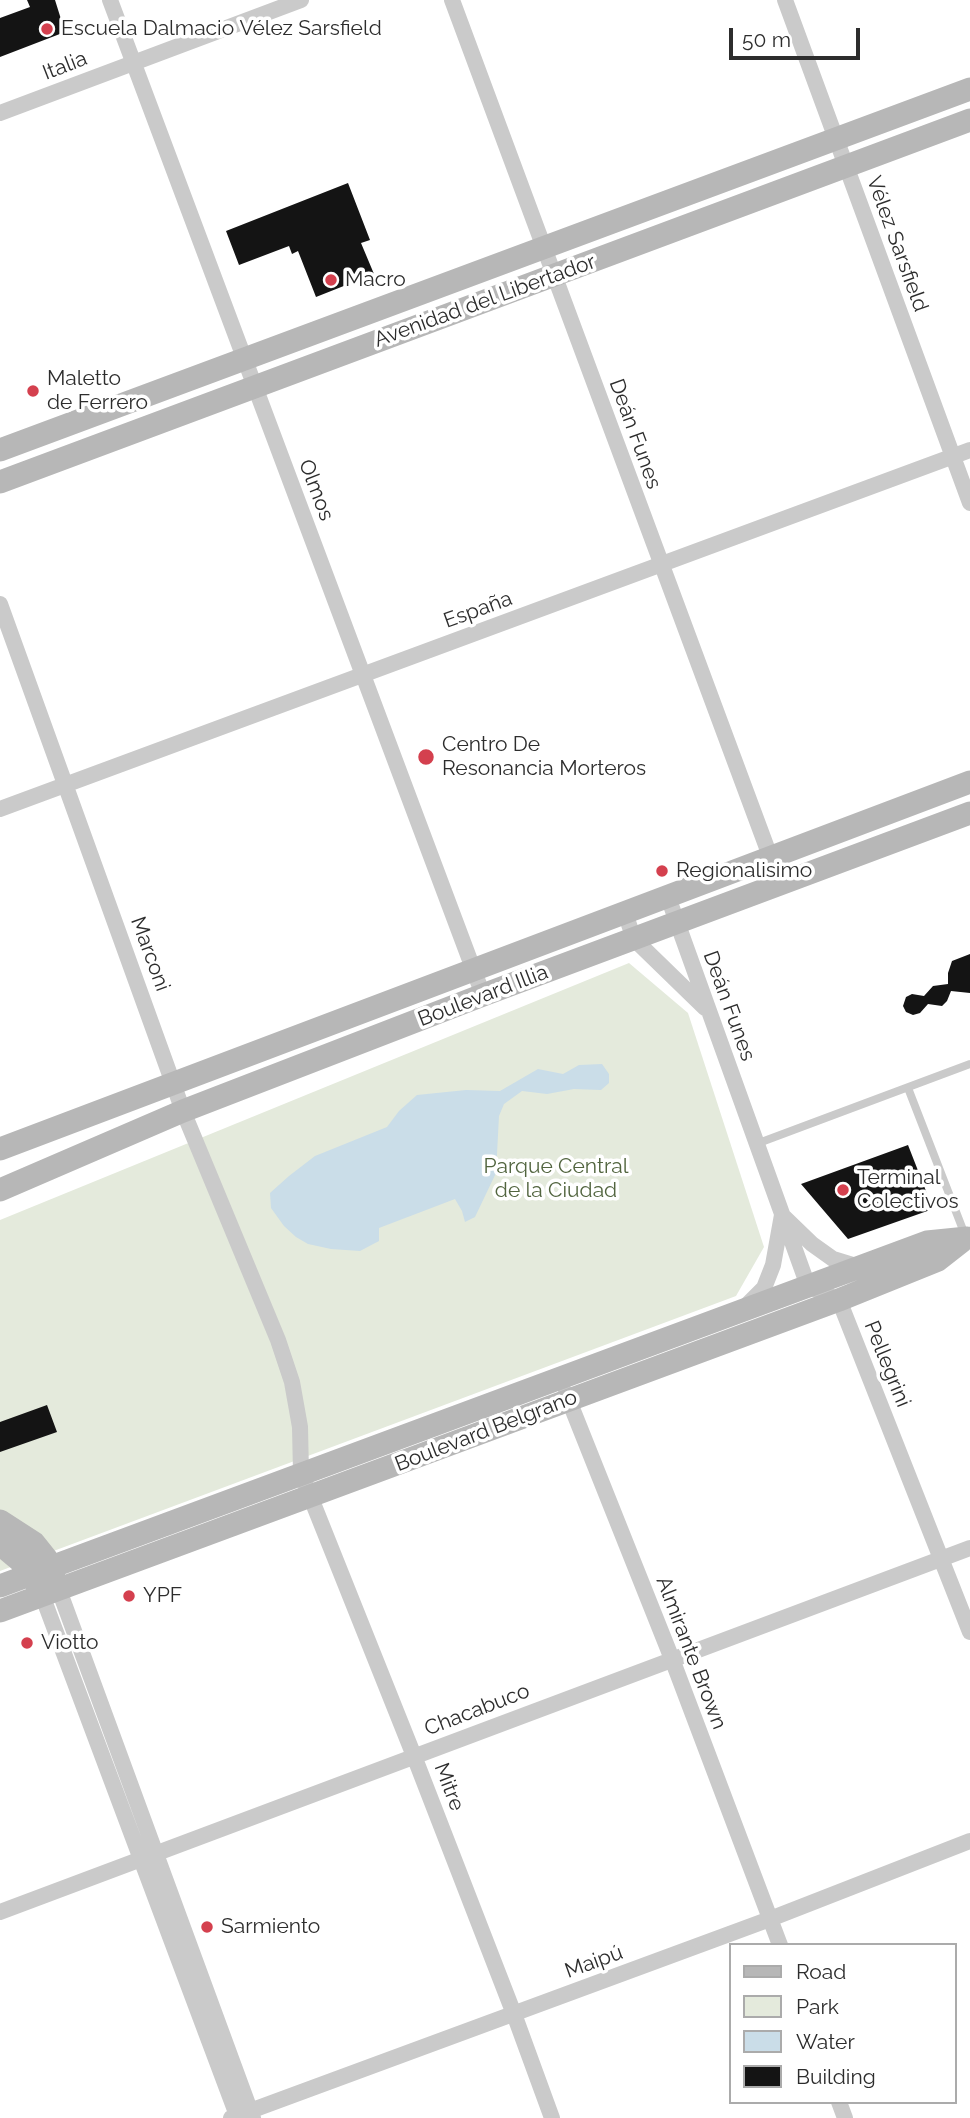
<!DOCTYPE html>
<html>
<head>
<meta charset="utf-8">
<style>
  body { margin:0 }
  #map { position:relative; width:970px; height:2118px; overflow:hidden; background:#fff; font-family:Raleway,sans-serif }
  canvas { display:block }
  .legend { position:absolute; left:729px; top:1943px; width:228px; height:161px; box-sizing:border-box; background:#fff; border:2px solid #ababab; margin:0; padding:9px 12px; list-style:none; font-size:21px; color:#2d2d2d }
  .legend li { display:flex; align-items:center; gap:14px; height:35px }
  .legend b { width:35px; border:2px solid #ababab }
  .scale { position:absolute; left:729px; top:28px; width:131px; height:32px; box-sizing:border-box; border:4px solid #2d2d2d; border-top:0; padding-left:9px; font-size:21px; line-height:24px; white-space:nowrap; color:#2d2d2d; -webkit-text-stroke:5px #fff; paint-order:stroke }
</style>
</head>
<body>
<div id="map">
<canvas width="970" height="2118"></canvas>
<ul class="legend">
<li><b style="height:9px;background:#b7b7b7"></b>Road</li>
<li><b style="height:19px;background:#e4eadc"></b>Park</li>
<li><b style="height:19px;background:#cadde8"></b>Water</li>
<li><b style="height:19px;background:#141414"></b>Building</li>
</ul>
<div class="scale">50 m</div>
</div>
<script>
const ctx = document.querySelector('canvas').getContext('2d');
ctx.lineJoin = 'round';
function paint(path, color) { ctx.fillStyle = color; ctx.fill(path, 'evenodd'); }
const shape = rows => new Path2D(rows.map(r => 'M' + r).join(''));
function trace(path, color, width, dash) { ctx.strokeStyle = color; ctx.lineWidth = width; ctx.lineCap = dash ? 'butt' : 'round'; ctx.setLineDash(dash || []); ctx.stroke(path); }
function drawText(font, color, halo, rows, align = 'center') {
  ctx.font = font + ' Raleway,sans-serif'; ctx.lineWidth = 7; ctx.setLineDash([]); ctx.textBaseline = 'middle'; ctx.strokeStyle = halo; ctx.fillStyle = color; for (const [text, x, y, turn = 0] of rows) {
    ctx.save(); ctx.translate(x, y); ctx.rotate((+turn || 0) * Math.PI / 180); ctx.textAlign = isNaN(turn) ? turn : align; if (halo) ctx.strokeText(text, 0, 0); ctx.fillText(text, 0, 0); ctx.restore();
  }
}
paint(shape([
  [629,963,688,1013,764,1247,736,1296,0,1571,0,1220]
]), '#e4eadc');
paint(shape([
  [602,1064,609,1074,609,1083,601,1090,574,1089,547,1094,522,1091,504,1104,499,1116,496,1173,475,1217,465,1222,462,1211,455,1199,379,1228,379,1241,360,1251,331,1249,308,1244,296,1237,284,1226,271,1208,270,1193,289,1176,315,1156,387,1127,399,1111,417,1095,466,1090,500,1091,538,1069,563,1074,579,1065]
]), '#cadde8');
paint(shape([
  [27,0,55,0,65,32,0,57,0,18,30,7],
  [348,183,370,240,361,243,374,274,316,297,298,251,292,254,289,246,239,265,226,231],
  [970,954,970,993,951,991,947,1001,942,1006,928,1004,920,1013,913,1015,906,1012,903,1006,906,997,912,994,924,996,933,986,948,984,948,973,952,961],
  [908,1145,933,1209,848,1239,801,1184],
  [47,1405,57,1432,0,1452,0,1422]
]), '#141414');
trace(shape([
  [908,1088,965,1235],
  [756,1144,970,1064]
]), '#cacaca', 8);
trace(shape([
  [110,0,483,995],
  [452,0,780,883],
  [785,0,970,503],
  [0,113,301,0],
  [0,604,183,1111,278,1340,292,1382,300,1427,301,1473,414,1756,514,2014,552,2118],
  [0,809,970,450],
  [668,897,808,1286,839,1300,970,1632],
  [625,913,634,939,705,1008],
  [745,1307,764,1288,773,1265,782,1215,812,1244,833,1259,859,1267],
  [566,1393,672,1659,780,1945],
  [59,1590,253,2118],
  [42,1595,238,2118],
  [0,1912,970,1548],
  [839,2102,845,2118],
  [231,2118,770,1919,970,1841]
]), '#cacaca', 16);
trace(shape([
  [0,450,970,89],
  [0,482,970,120],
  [0,1149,970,782],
  [0,1190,183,1111,483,995,970,813],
  [0,1521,34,1543,46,1558,55,1580],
  [0,1544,25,1565,37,1585],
  [0,1586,927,1242,967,1238],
  [0,1611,839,1300,938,1260,966,1238]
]), '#b7b7b7', 23);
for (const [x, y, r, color] of [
  [47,29,7,"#d4404e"],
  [331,280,7,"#d4404e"],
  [33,391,7,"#d4404e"],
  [426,757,9,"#d4404e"],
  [662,871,7,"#d4404e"],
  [843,1190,7,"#d4404e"],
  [129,1596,7,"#d4404e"],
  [27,1643,7,"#d4404e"],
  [207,1927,7,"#d4404e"]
]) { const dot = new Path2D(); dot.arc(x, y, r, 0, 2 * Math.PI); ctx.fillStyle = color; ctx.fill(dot); trace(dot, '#fff', 2.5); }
drawText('21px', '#2d2d2d', '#fff', [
  ["Escuela Dalmacio Vélez Sarsfield",61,29],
  ["Macro",345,280],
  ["Maletto",47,379],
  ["de Ferrero",47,403],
  ["Centro De",442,745],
  ["Resonancia Morteros",442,769],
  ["Regionalisimo",676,871],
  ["Terminal",857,1178],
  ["Colectivos",857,1202],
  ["YPF",143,1596],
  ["Viotto",41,1643],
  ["Sarmiento",221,1927]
], 'left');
drawText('21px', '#2d2d2d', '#fff', [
  ["Italia",65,66,-21],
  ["Vélez Sarsfield",897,244,70],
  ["Avenidad del Libertador",485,301,-20],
  ["Deán Funes",635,434,70],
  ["Olmos",316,490,69],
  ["España",478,610,-20],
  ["Marconi",150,954,70],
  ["Boulevard Illia",483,996,-21],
  ["Deán Funes",729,1006,70],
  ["Pellegrini",887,1364,68],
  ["Boulevard Belgrano",486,1431,-21],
  ["Almirante Brown",691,1653,69],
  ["Chacabuco",477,1710,-21],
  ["Mitre",449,1787,69],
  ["Maipú",594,1962,-20]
]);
drawText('21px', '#52653f', '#fff', [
  ["Parque Central",556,1167],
  ["de la Ciudad",556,1191]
]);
</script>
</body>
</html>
